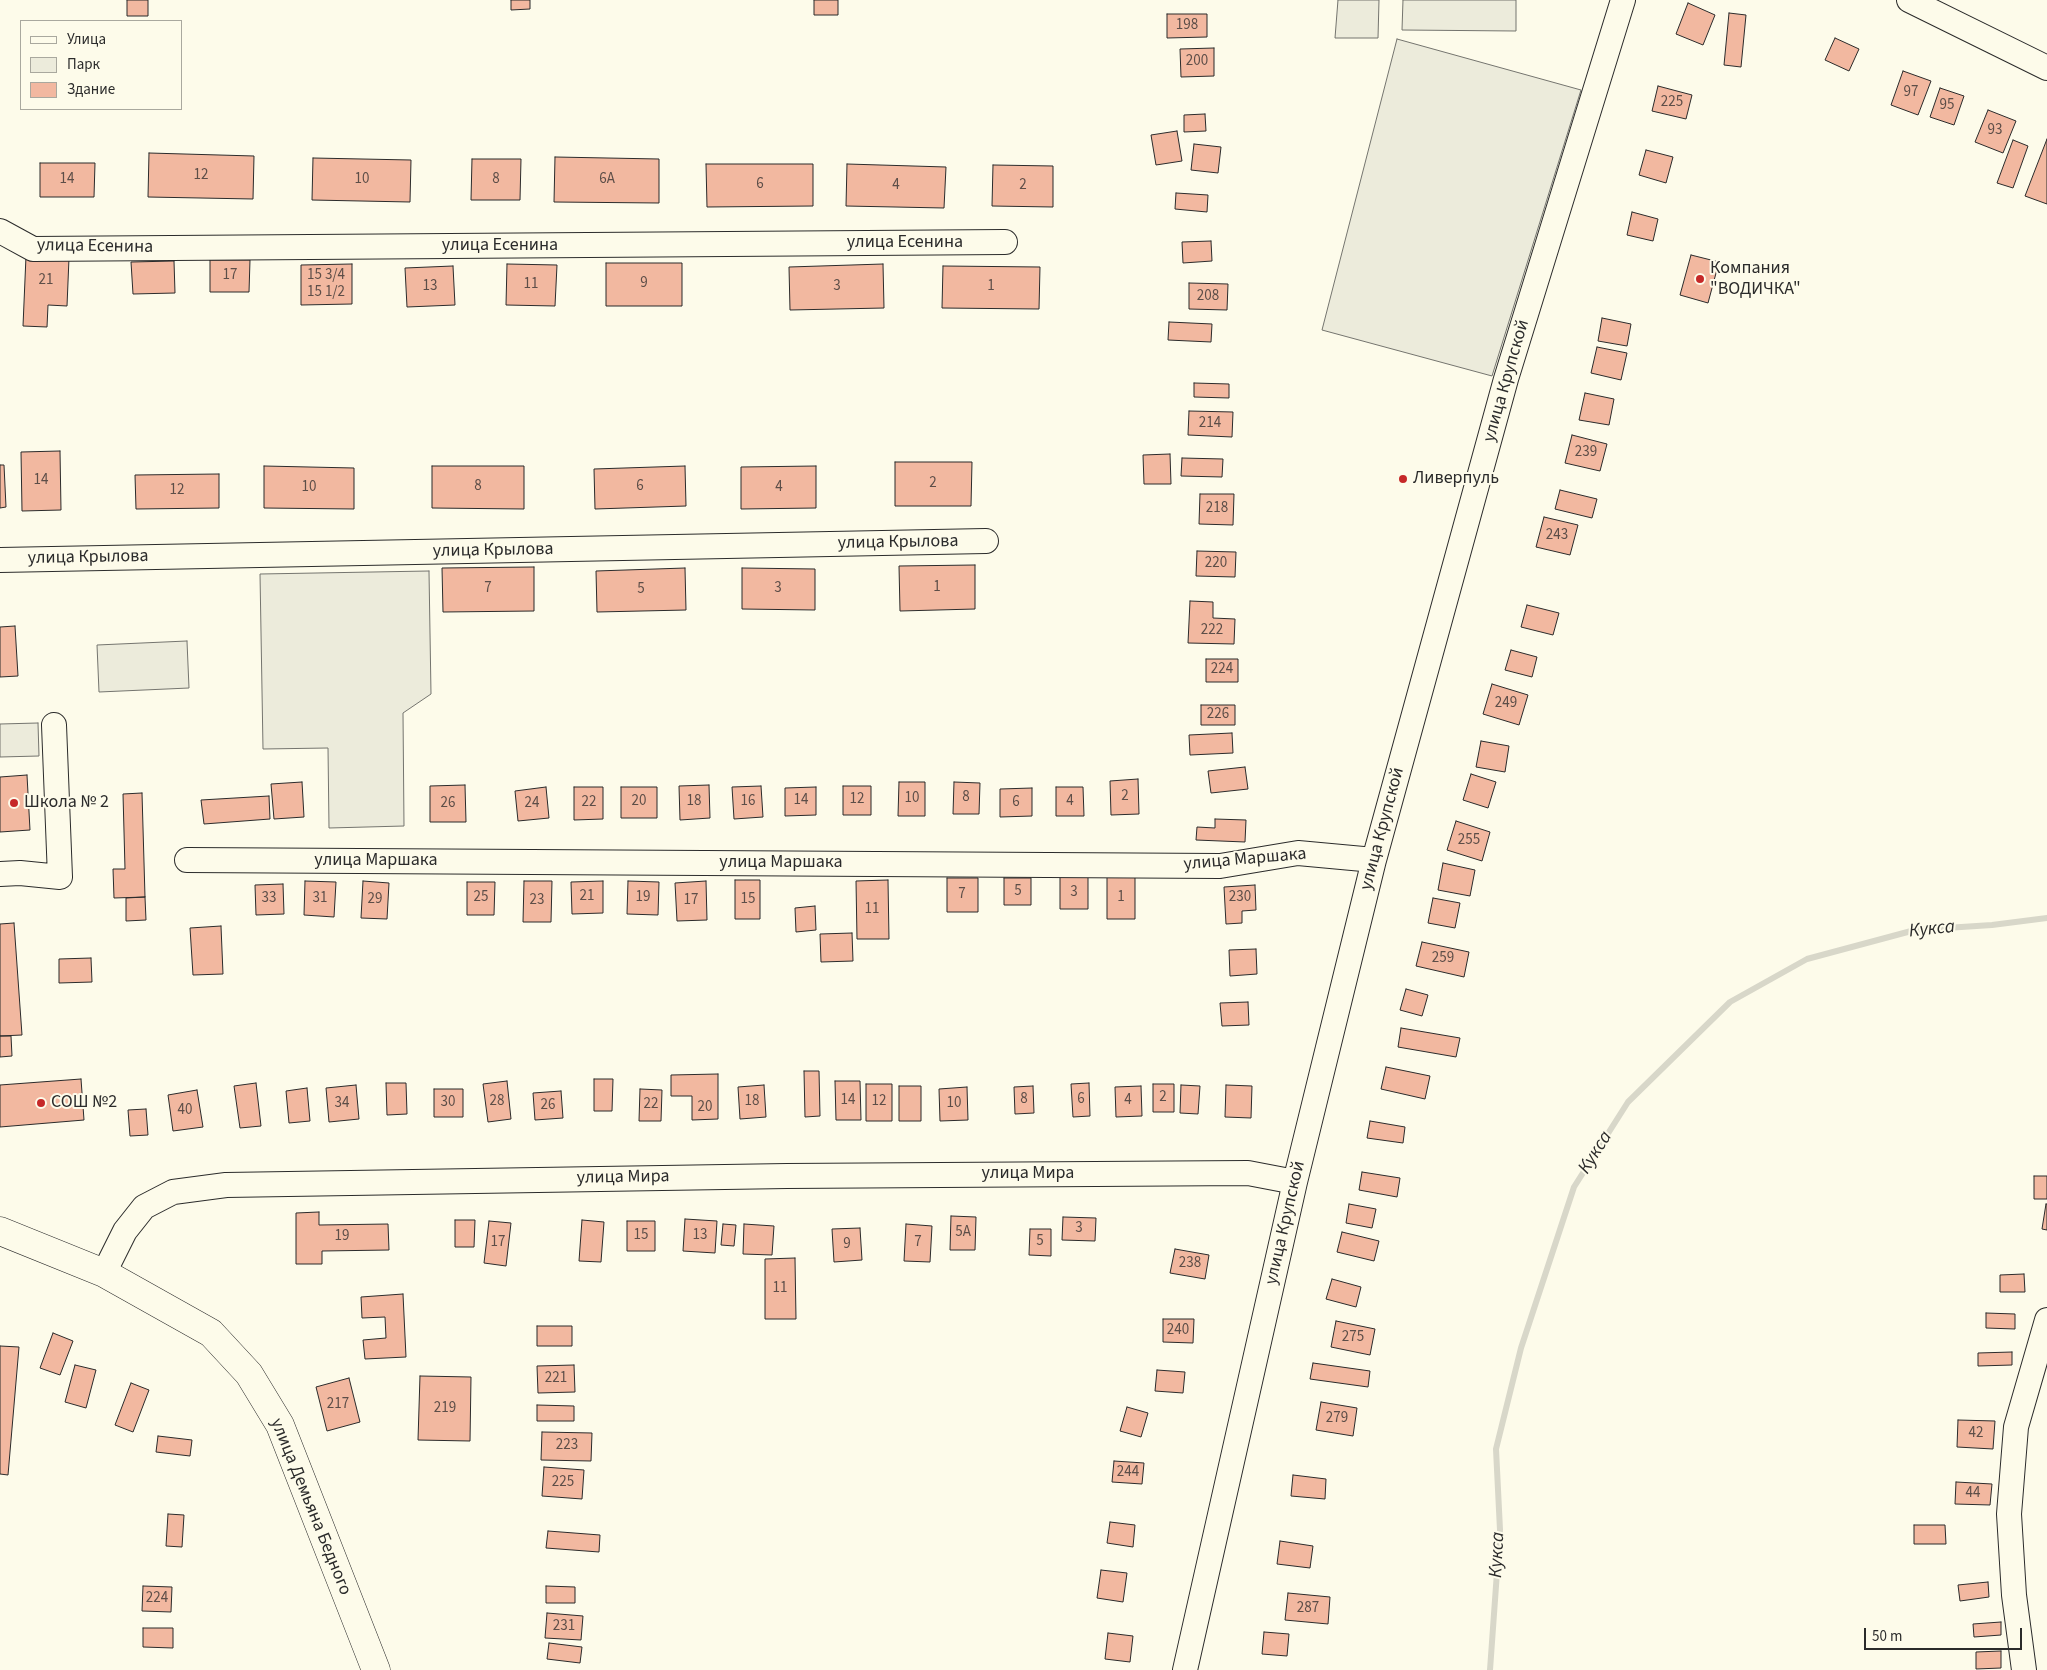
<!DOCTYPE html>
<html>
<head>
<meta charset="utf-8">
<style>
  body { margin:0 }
  #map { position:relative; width:2047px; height:1670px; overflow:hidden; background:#fdfbea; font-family:"Source Sans 3",sans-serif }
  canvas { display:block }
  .legend { position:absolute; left:20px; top:20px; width:162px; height:90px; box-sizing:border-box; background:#fdfbea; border:1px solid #a9a89e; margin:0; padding:6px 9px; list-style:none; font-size:15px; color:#2b2b2b }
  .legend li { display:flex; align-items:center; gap:10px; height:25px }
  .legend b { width:25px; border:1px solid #a9a89e }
  .scale { position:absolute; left:1864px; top:1628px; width:158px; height:22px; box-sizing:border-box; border:2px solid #2b2b2b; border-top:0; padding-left:6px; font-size:15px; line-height:18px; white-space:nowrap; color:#2b2b2b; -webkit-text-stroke:4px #fdfbea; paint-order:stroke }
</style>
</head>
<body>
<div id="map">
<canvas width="2047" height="1670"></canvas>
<ul class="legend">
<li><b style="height:6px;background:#fdfbea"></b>Улица</li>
<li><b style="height:14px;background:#ecebdb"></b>Парк</li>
<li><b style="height:14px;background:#f2b8a0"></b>Здание</li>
</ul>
<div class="scale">50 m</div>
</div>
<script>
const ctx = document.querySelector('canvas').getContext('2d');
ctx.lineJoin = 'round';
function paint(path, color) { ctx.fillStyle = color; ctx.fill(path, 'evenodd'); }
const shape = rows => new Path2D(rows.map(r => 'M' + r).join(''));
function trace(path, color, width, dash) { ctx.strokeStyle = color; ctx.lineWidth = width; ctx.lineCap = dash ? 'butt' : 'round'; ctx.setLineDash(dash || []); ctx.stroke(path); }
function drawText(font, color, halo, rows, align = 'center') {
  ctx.font = font + ' "Source Sans 3",sans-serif'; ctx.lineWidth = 4; ctx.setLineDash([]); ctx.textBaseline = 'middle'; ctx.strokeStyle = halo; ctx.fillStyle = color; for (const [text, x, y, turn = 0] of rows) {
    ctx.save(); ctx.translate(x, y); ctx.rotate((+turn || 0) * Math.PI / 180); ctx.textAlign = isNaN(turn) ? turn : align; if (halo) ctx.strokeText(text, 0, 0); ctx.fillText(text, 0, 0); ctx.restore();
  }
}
const green = shape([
  [1338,0,1379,0,1378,38,1335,38,1338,0],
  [1403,0,1516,0,1516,31,1402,30,1403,0],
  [1397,39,1581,90,1492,376,1322,330,1397,39],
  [429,571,431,694,403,713,404,826,329,828,328,748,263,749,260,574,429,571],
  [187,641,189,688,99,692,97,645,187,641],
  [38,723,39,756,0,757,0,724,38,723]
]);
paint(green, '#ecebdb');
trace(green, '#74746e', 1);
trace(shape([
  [1490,1670,1500,1530,1496,1449,1521,1348,1574,1187,1628,1102,1730,1002,1807,959,1915,930,1992,925,2047,918]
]), '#d8d7c9', 6);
const building = shape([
  [127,0,148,0,148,16,127,16,127,0],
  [511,0,530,0,530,9,511,10,511,0],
  [814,0,838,0,838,15,814,15,814,0],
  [1688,3,1715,15,1703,45,1676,34,1688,3],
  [1729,13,1746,15,1741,67,1724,65,1729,13],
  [1167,14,1207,14,1207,37,1167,38,1167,14],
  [1835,38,1859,49,1849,71,1825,60,1835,38],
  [1214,48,1214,76,1181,77,1180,49,1214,48],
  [1903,71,1931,81,1918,115,1891,105,1903,71],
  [1658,86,1692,95,1686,119,1652,111,1658,86],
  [1940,88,1964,96,1954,125,1930,117,1940,88],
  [1988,110,2016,121,2003,153,1975,142,1988,110],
  [1205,114,1206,131,1184,132,1184,115,1205,114],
  [1177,131,1182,161,1156,165,1151,135,1177,131],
  [2047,139,2047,204,2025,196,2047,139],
  [2013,140,2028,146,2013,188,1997,183,2013,140],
  [1194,144,1221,147,1218,173,1191,170,1194,144],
  [1646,150,1673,157,1666,183,1639,175,1646,150],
  [149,153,254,156,253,199,148,197,149,153],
  [555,157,659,159,659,203,554,202,555,157],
  [313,158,411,160,410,202,312,200,313,158],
  [472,159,521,159,520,200,471,200,472,159],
  [40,163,95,163,94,197,40,197,40,163],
  [706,164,813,164,813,206,707,207,706,164],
  [847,164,946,167,944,208,846,206,847,164],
  [993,165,1053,166,1053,207,992,206,993,165],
  [1176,193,1208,195,1207,212,1175,209,1176,193],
  [1632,212,1658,219,1653,241,1627,235,1632,212],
  [1211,241,1212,261,1183,263,1182,242,1211,241],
  [1691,255,1719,262,1708,303,1680,295,1691,255],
  [26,256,69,258,67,306,48,305,47,327,23,326,26,256],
  [210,260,250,260,249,292,210,292,210,260],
  [174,261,175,293,133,294,131,262,174,261],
  [606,263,682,263,682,306,606,306,606,263],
  [352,264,352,304,301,305,301,265,352,264],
  [507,264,557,265,555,306,506,305,507,264],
  [883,264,884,308,790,310,789,267,883,264],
  [453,266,455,305,407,307,405,268,453,266],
  [943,266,1040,267,1039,309,942,308,943,266],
  [1189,283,1228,284,1227,310,1189,309,1189,283],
  [1602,318,1631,324,1627,346,1598,341,1602,318],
  [1169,322,1212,324,1211,342,1168,340,1169,322],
  [1597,347,1627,353,1621,380,1591,373,1597,347],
  [1194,383,1229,384,1229,398,1194,397,1194,383],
  [1585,393,1614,399,1609,425,1579,420,1585,393],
  [1189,411,1233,412,1232,437,1188,435,1189,411],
  [1572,435,1607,444,1600,471,1565,463,1572,435],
  [60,451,61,510,22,511,21,452,60,451],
  [1170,454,1171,484,1144,484,1143,455,1170,454],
  [1182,458,1223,459,1222,477,1181,476,1182,458],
  [895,462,972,462,971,506,895,506,895,462],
  [0,465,4,465,6,507,0,508,0,465],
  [264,466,354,468,354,509,264,508,264,466],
  [432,466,524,466,524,509,432,508,432,466],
  [685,466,686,506,595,509,594,469,685,466],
  [816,466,816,508,741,509,741,467,816,466],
  [219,474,219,508,136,509,135,475,219,474],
  [1560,490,1597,499,1592,518,1555,509,1560,490],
  [1200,494,1234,494,1233,525,1199,524,1200,494],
  [1544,517,1578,525,1570,555,1536,547,1544,517],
  [1197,551,1236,552,1235,577,1196,576,1197,551],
  [975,565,975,609,900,611,899,566,975,565],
  [534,567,534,611,443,612,442,568,534,567],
  [685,568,686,610,597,612,596,571,685,568],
  [742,568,815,569,815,610,742,609,742,568],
  [1190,601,1213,602,1213,618,1235,619,1234,644,1188,643,1190,601],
  [1527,605,1559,613,1553,635,1521,627,1527,605],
  [15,626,18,676,0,677,0,627,15,626],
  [1511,650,1537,657,1532,677,1505,670,1511,650],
  [1206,659,1238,659,1238,682,1206,682,1206,659],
  [1492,684,1528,695,1519,725,1483,714,1492,684],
  [1201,705,1235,705,1235,725,1201,725,1201,705],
  [1232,733,1233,753,1190,755,1189,735,1232,733],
  [1481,741,1509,746,1505,772,1476,767,1481,741],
  [1245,767,1248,789,1211,793,1208,771,1245,767],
  [1471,774,1496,782,1488,808,1463,800,1471,774],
  [27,775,30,830,0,832,0,777,27,775],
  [1138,779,1139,814,1111,815,1110,781,1138,779],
  [302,782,304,817,274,819,271,784,302,782],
  [899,782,925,782,925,816,898,816,899,782],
  [954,782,980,783,979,814,953,814,954,782],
  [465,785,466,822,430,822,430,786,465,785],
  [709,785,710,818,680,820,679,786,709,785],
  [761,786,763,817,734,819,732,787,761,786],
  [843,786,871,786,871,815,843,815,843,786],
  [546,787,549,818,518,821,515,791,546,787],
  [574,787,603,787,603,819,574,820,574,787],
  [621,787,657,787,657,818,621,818,621,787],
  [816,787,816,815,785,816,785,788,816,787],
  [1056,787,1083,787,1084,816,1056,816,1056,787],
  [1032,788,1032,816,1000,817,1000,789,1032,788],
  [142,793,145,897,114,898,113,869,125,869,123,794,142,793],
  [269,796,270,819,204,824,201,800,269,796],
  [1215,819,1246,820,1245,842,1196,840,1197,827,1215,828,1215,819],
  [1456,821,1490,832,1482,861,1447,850,1456,821],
  [1443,863,1475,870,1470,896,1438,890,1443,863],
  [1060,877,1088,877,1088,909,1060,909,1060,877],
  [1107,877,1135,877,1135,919,1107,919,1107,877],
  [947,878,978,878,978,912,947,912,947,878],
  [1004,878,1031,878,1031,905,1004,905,1004,878],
  [735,880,760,880,760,919,735,919,735,880],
  [888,880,889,939,857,939,856,881,888,880],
  [305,881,336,882,334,917,304,915,305,881],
  [363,881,389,883,387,919,361,918,363,881],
  [524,881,552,881,551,922,523,922,524,881],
  [603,881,603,913,572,914,571,882,603,881],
  [628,881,659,882,658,915,627,914,628,881],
  [706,881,707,920,677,921,675,883,706,881],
  [467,882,495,882,494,915,467,915,467,882],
  [283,884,284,914,256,915,255,885,283,884],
  [1255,885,1256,910,1242,911,1242,923,1226,924,1224,887,1255,885],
  [145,897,146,920,126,921,126,898,145,897],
  [1433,898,1460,903,1455,928,1428,923,1433,898],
  [815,906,816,930,796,932,795,908,815,906],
  [14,923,22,1035,0,1036,0,924,14,923],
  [221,926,223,974,193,975,190,928,221,926],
  [852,933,853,961,821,962,820,934,852,933],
  [1422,942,1469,952,1464,977,1416,966,1422,942],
  [1256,949,1257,974,1230,976,1229,950,1256,949],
  [91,958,92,982,59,983,59,959,91,958],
  [1406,989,1428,995,1422,1016,1400,1010,1406,989],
  [1248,1002,1249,1025,1222,1026,1220,1003,1248,1002],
  [1401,1028,1460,1038,1456,1057,1398,1047,1401,1028],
  [0,1036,11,1036,12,1056,0,1057,0,1036],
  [1386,1067,1430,1076,1425,1099,1381,1089,1386,1067],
  [804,1071,819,1071,820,1116,805,1117,804,1071],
  [718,1074,718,1119,692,1120,692,1096,671,1096,671,1075,718,1074],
  [81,1079,84,1120,0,1127,0,1085,81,1079],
  [594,1079,613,1079,612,1111,594,1111,594,1079],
  [507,1081,511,1119,488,1122,483,1084,507,1081],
  [835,1081,860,1081,861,1120,836,1120,835,1081],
  [256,1083,261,1126,240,1128,234,1086,256,1083],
  [386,1083,406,1083,407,1114,387,1115,386,1083],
  [1089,1083,1090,1116,1073,1117,1071,1084,1089,1083],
  [866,1084,892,1084,892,1121,866,1121,866,1084],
  [1153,1084,1174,1084,1174,1112,1153,1112,1153,1084],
  [356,1085,359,1119,329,1122,326,1088,356,1085],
  [764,1085,766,1117,740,1119,738,1087,764,1085],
  [1181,1085,1200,1086,1198,1114,1180,1113,1181,1085],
  [1226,1085,1252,1086,1251,1118,1225,1117,1226,1085],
  [899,1086,921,1086,921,1121,899,1121,899,1086],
  [1033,1086,1034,1113,1015,1114,1014,1087,1033,1086],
  [1141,1086,1142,1116,1116,1117,1115,1087,1141,1086],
  [967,1087,968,1120,940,1121,939,1089,967,1087],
  [307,1088,310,1121,289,1123,286,1091,307,1088],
  [434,1089,463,1089,463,1117,434,1117,434,1089],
  [640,1089,662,1090,661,1121,639,1121,640,1089],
  [197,1090,203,1127,173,1131,168,1095,197,1090],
  [561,1091,563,1118,535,1120,533,1093,561,1091],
  [146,1109,148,1135,130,1136,128,1110,146,1109],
  [1370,1121,1405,1127,1403,1143,1367,1138,1370,1121],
  [1362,1172,1400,1178,1397,1197,1359,1190,1362,1172],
  [2034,1176,2047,1176,2047,1199,2034,1199,2034,1176],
  [1349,1204,1376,1209,1372,1228,1346,1223,1349,1204],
  [2046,1204,2047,1204,2047,1230,2042,1229,2046,1204],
  [319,1212,319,1225,388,1224,389,1250,322,1251,322,1264,296,1264,296,1213,319,1212],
  [951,1216,976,1217,975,1250,950,1250,951,1216],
  [1063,1217,1096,1218,1095,1241,1062,1240,1063,1217],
  [685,1219,717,1221,715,1253,683,1251,685,1219],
  [455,1220,475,1220,474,1247,455,1247,455,1220],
  [582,1220,604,1222,601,1262,579,1261,582,1220],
  [489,1221,511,1223,506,1266,484,1263,489,1221],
  [627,1221,655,1221,655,1251,627,1251,627,1221],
  [723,1224,736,1225,734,1246,721,1245,723,1224],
  [744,1224,774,1226,772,1255,743,1254,744,1224],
  [906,1224,932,1226,930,1262,904,1261,906,1224],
  [860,1228,862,1260,834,1262,832,1229,860,1228],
  [1030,1229,1051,1229,1051,1256,1029,1255,1030,1229],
  [1342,1232,1379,1241,1374,1261,1337,1252,1342,1232],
  [1175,1249,1209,1255,1205,1279,1170,1273,1175,1249],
  [795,1258,796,1319,765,1319,765,1259,795,1258],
  [2024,1274,2025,1292,2000,1292,2000,1275,2024,1274],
  [1332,1279,1361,1287,1356,1307,1326,1299,1332,1279],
  [403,1294,406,1357,365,1359,363,1340,386,1338,385,1317,362,1318,361,1297,403,1294],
  [1986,1313,2015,1314,2015,1329,1986,1328,1986,1313],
  [1163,1319,1194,1319,1193,1343,1163,1342,1163,1319],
  [1336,1321,1375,1329,1370,1355,1331,1347,1336,1321],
  [537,1326,572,1326,572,1346,537,1346,537,1326],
  [53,1333,73,1341,60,1375,40,1368,53,1333],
  [0,1346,19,1347,8,1475,0,1474,0,1346],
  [2012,1352,2012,1365,1978,1366,1978,1353,2012,1352],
  [1313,1363,1370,1371,1368,1387,1310,1379,1313,1363],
  [75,1365,96,1370,86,1408,65,1402,75,1365],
  [574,1365,575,1392,538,1393,537,1366,574,1365],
  [1157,1370,1185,1372,1183,1393,1155,1391,1157,1370],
  [420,1376,471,1377,470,1441,418,1440,420,1376],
  [349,1378,360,1422,327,1431,316,1387,349,1378],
  [131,1383,149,1390,133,1432,115,1425,131,1383],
  [1321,1402,1357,1408,1353,1436,1316,1430,1321,1402],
  [537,1405,574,1406,574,1421,537,1421,537,1405],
  [1127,1407,1148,1413,1141,1437,1120,1431,1127,1407],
  [1958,1420,1995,1421,1993,1449,1957,1447,1958,1420],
  [542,1432,592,1433,591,1461,541,1460,542,1432],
  [158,1436,192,1440,190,1456,156,1452,158,1436],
  [1114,1461,1144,1463,1142,1484,1112,1482,1114,1461],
  [544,1467,584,1470,582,1499,542,1496,544,1467],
  [1293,1475,1326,1479,1325,1499,1291,1496,1293,1475],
  [1956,1482,1992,1484,1990,1505,1955,1504,1956,1482],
  [168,1514,184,1515,182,1547,166,1546,168,1514],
  [1110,1522,1135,1525,1133,1547,1107,1543,1110,1522],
  [1914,1525,1945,1525,1946,1544,1914,1544,1914,1525],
  [548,1531,600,1535,599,1552,546,1548,548,1531],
  [1280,1541,1313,1546,1310,1568,1277,1564,1280,1541],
  [1101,1570,1127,1573,1123,1602,1097,1598,1101,1570],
  [1988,1582,1989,1597,1960,1601,1958,1585,1988,1582],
  [143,1586,172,1587,171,1612,142,1611,143,1586],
  [546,1586,575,1587,575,1603,546,1603,546,1586],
  [1288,1593,1330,1597,1328,1624,1285,1620,1288,1593],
  [547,1613,583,1616,581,1640,545,1638,547,1613],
  [2001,1622,2001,1635,1974,1637,1973,1624,2001,1622],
  [143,1628,173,1628,173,1648,143,1647,143,1628],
  [1264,1632,1289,1634,1287,1656,1262,1654,1264,1632],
  [1108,1633,1133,1636,1130,1662,1105,1659,1108,1633],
  [549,1643,582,1647,580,1663,547,1659,549,1643],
  [2001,1651,2001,1668,1976,1669,1976,1652,2001,1651]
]);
paint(building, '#f2b8a0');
trace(building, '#2b2b2b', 1);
const minor = shape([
  [1909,0,2047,68],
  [0,231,33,249,1005,242],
  [0,560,986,541],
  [187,860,1220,866,1298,853,1374,860],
  [0,874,20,873,60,877,54,725],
  [104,1273,125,1231,144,1207,173,1192,226,1185,787,1176,1248,1173,1295,1182],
  [1185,1670,1295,1182,1374,860,1506,379,1623,0],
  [2024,1670,2014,1595,2009,1514,2016,1427,2047,1320]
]);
const major = shape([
  [0,1231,104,1273,211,1333,249,1374,280,1425,376,1670]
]);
trace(minor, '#2b2b2b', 26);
trace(major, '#2b2b2b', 29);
trace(minor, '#fdfbea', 24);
trace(major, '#fdfbea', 28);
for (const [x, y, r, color] of [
  [1700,279,5,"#c62828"],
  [1403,479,5,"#c62828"],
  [14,803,5,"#c62828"],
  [41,1103,5,"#c62828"]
]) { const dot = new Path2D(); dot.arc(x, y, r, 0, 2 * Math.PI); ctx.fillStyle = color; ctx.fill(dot); trace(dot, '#fdfbea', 2); }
drawText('15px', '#5d4e48', null, [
  ["198",1187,26],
  ["200",1197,62],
  ["97",1911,93],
  ["225",1672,103],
  ["95",1947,106],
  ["93",1995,131],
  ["12",201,176],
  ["14",67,180],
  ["10",362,180],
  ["8",496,180],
  ["6А",607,180],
  ["6",760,185],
  ["4",896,186],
  ["2",1023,186],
  ["17",230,276],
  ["15 3/4",326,276],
  ["15 1/2",326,293],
  ["21",46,281],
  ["9",644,284],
  ["11",531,285],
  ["13",430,287],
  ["3",837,287],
  ["1",991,287],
  ["208",1208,297],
  ["214",1210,424],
  ["239",1586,453],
  ["14",41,481],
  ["2",933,484],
  ["8",478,487],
  ["6",640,487],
  ["10",309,488],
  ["4",779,488],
  ["12",177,491],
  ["218",1217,509],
  ["243",1557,536],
  ["220",1216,564],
  ["1",937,588],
  ["7",488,589],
  ["3",778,589],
  ["5",641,590],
  ["222",1212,631],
  ["224",1222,670],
  ["249",1506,704],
  ["226",1218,715],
  ["2",1125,797],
  ["8",966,798],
  ["10",912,799],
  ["12",857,800],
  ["14",801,801],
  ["20",639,802],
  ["18",694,802],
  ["16",748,802],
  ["4",1070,802],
  ["22",589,803],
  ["6",1016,803],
  ["26",448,804],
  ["24",532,804],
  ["255",1469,841],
  ["5",1018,892],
  ["3",1074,893],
  ["7",962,895],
  ["21",587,897],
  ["25",481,898],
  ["19",643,898],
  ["1",1121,898],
  ["230",1240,898],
  ["33",269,899],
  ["31",320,899],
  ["29",375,900],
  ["15",748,900],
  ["23",537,901],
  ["17",691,901],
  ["11",872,910],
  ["259",1443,959],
  ["2",1163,1098],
  ["8",1024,1100],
  ["6",1081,1100],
  ["14",848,1101],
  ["4",1128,1101],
  ["28",497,1102],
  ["18",752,1102],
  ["12",879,1102],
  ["30",448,1103],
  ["34",342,1104],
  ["10",954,1104],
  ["22",651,1105],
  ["26",548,1106],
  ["20",705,1108],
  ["40",185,1111],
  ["3",1079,1229],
  ["5А",963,1233],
  ["15",641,1236],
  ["13",700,1236],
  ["19",342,1237],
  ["5",1040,1242],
  ["17",498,1243],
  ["7",918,1243],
  ["9",847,1245],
  ["238",1190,1264],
  ["11",780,1289],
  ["240",1178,1331],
  ["275",1353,1338],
  ["221",556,1379],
  ["217",338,1405],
  ["219",445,1409],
  ["279",1337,1419],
  ["42",1976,1434],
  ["223",567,1446],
  ["244",1128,1473],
  ["225",563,1483],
  ["44",1973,1494],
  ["224",157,1599],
  ["287",1308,1609],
  ["231",564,1627]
]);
drawText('18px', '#2b2b2b', '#fdfbea', [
  ["улица Есенина",905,243],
  ["улица Есенина",500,246],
  ["улица Есенина",95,247,1],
  ["улица Крупской",1507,381,-74],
  ["улица Крылова",898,543,-1],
  ["улица Крылова",493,551,-1],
  ["улица Крылова",88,558,-1],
  ["улица Крупской",1383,829,-75],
  ["улица Маршака",1245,860,-5],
  ["улица Маршака",376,861],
  ["улица Маршака",781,863],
  ["улица Мира",1028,1174],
  ["улица Мира",623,1178,-1],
  ["улица Крупской",1286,1223,-77],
  ["улица Демьяна Бедного",310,1507,68]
]);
drawText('18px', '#2b2b2b', '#fdfbea', [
  ["Компания",1710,269],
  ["\"ВОДИЧКА\"",1710,290],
  ["Ливерпуль",1413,479],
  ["Школа № 2",24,803],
  ["СОШ №2",51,1103]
], 'left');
drawText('italic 19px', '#2b2b2b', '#fdfbea', [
  ["Кукса",1932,930,-6],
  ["Кукса",1596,1153,-58],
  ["Кукса",1498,1555,-87]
]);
</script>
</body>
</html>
